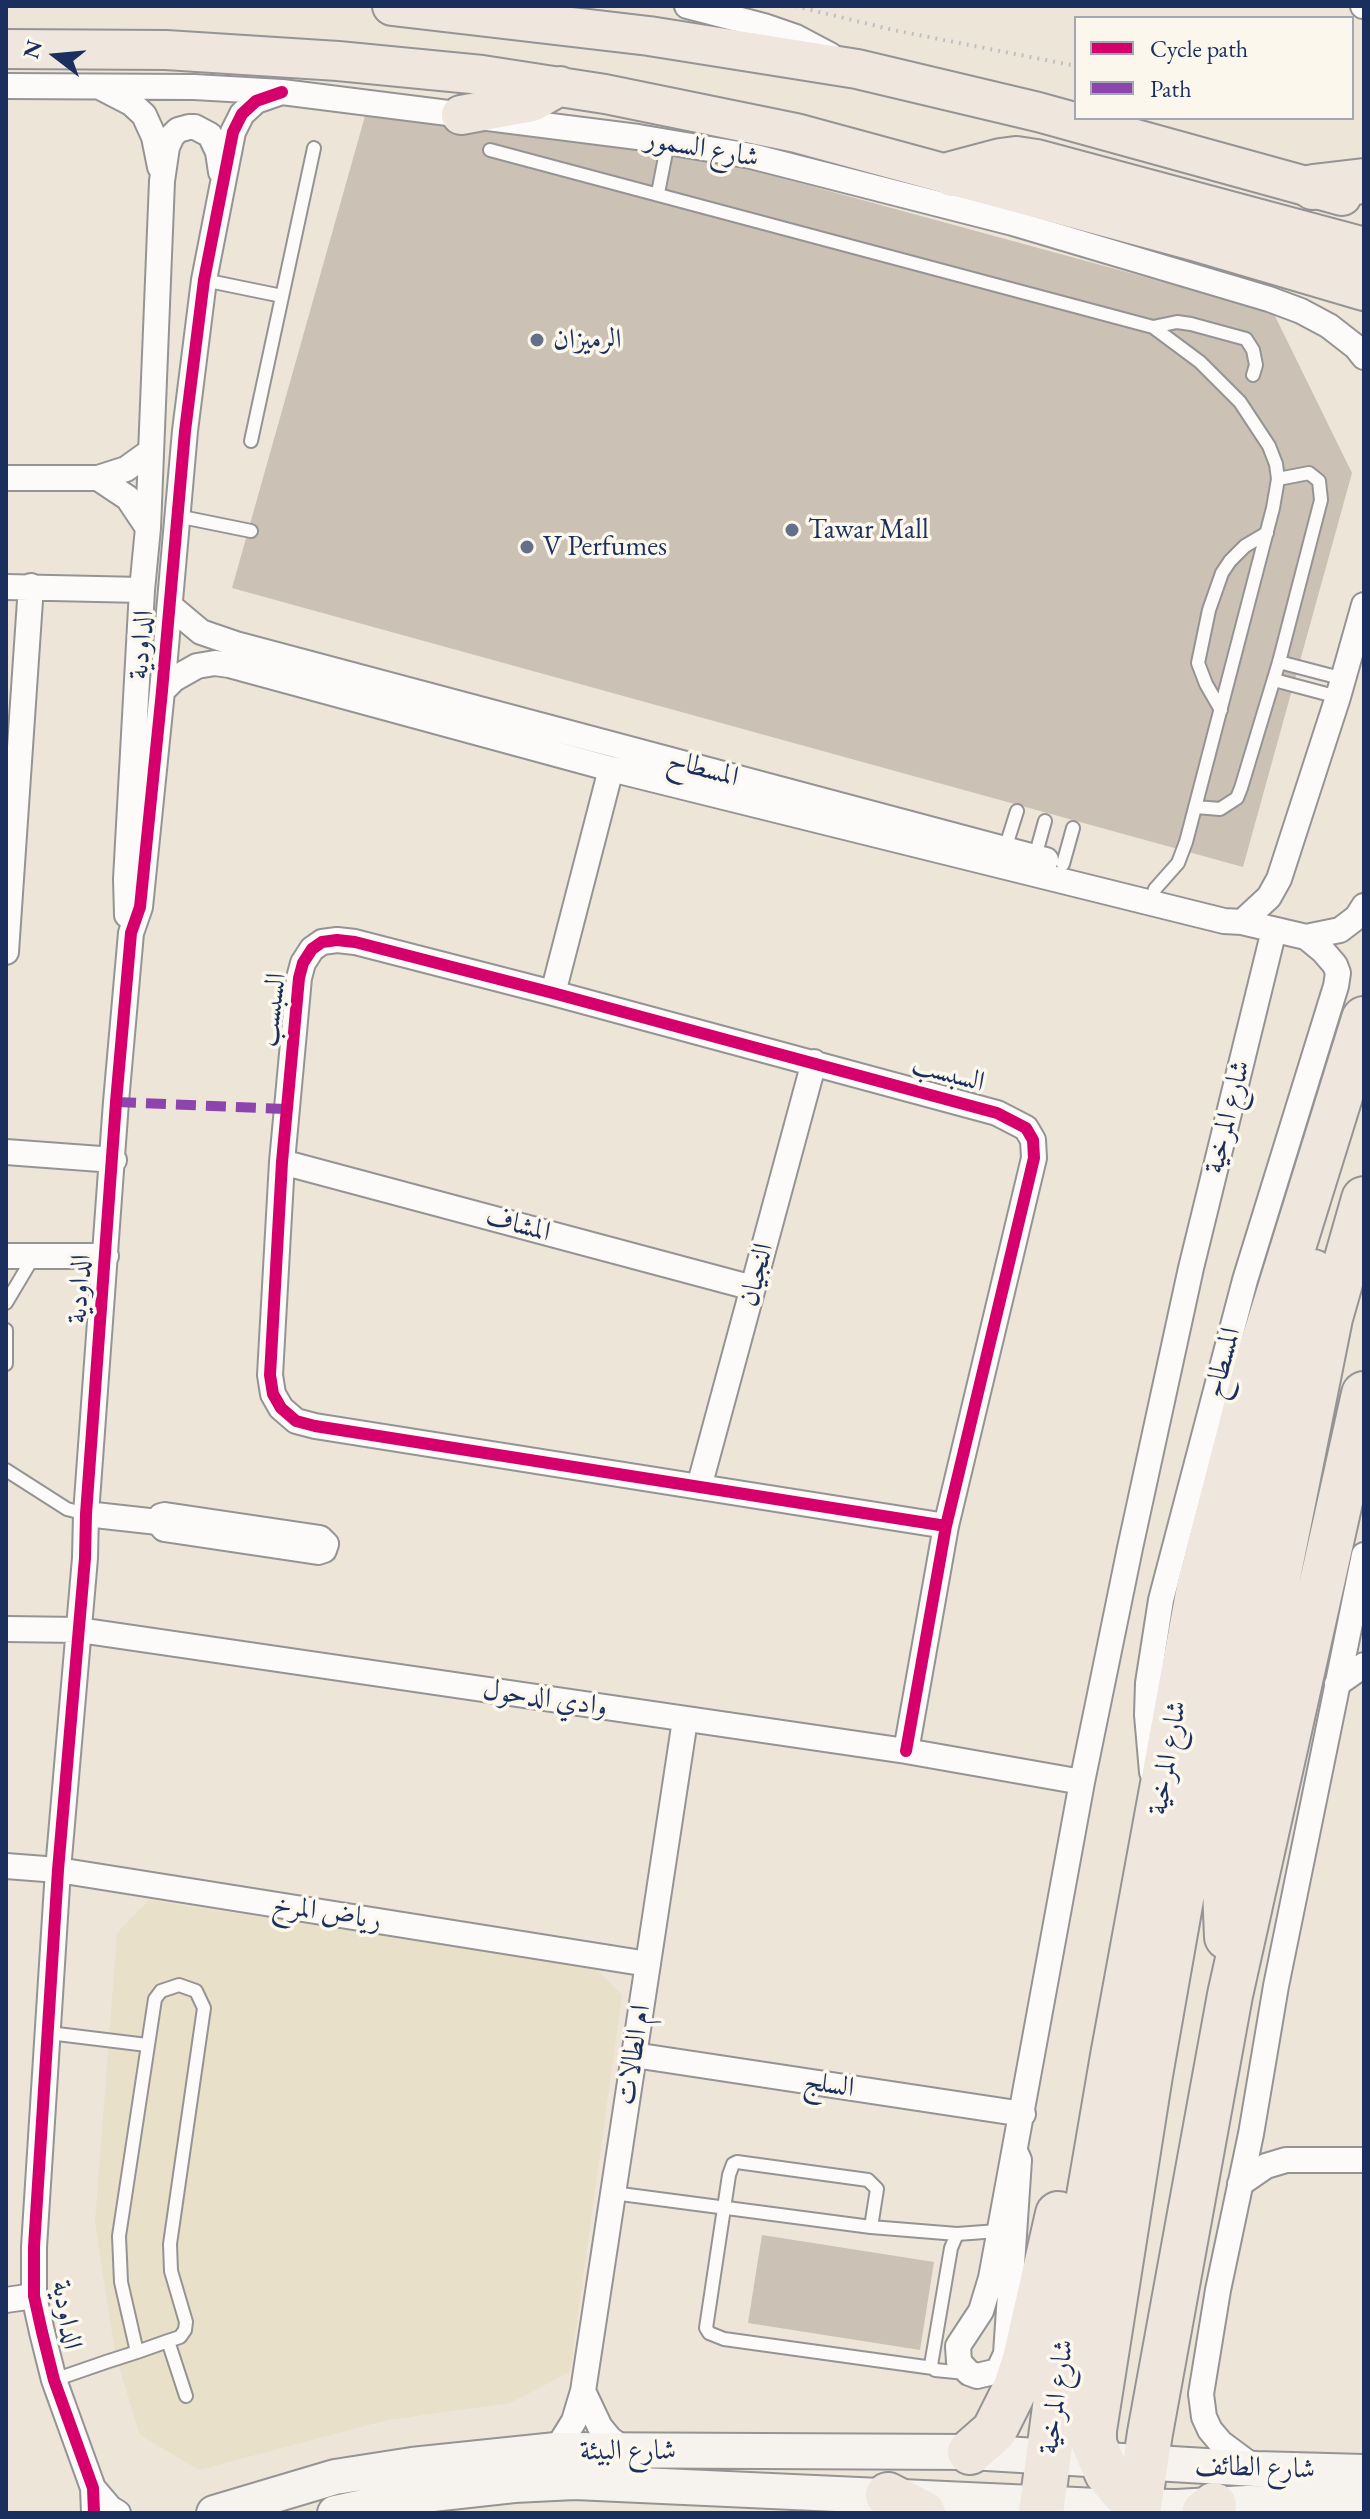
<!DOCTYPE html>
<html>
<head>
<meta charset="utf-8">
<style>
  body { margin:0 }
  #map { position:relative; width:1370px; height:2519px; overflow:hidden; background:#ede5d8; font-family:"EB Garamond",serif }
  canvas { display:block }
  .frame { position:absolute; inset:0; border:8px solid #1b2f5e; pointer-events:none }
  .legend { position:absolute; left:1074px; top:16px; width:280px; height:104px; box-sizing:border-box; background:#fbf7ec; border:2px solid #a1a7b3; margin:0; padding:10px 14px; list-style:none; font-size:24px; color:#1b2f5e }
  .legend li { display:flex; align-items:center; gap:16px; height:40px }
  .legend b { width:40px; border:2px solid #a1a7b3 }
  .north { position:absolute; left:16px; top:16px; width:80px; height:80px; -webkit-text-stroke:6px #fbf7ec; paint-order:stroke; rotate:286deg; font-size:22px; font-weight:700; line-height:32px; text-align:center; color:#1b2f5e }
  .north::after { content:''; display:block; margin:auto; width:28px; height:36px; background:#1b2f5e; clip-path:polygon(50% 0,100% 100%,50% 72%,0 100%) }
</style>
</head>
<body>
<div id="map">
<canvas width="1370" height="2519"></canvas>
<div class="frame"></div>
<ul class="legend">
<li><b style="height:10px;background:#d6006c"></b>Cycle path</li>
<li><b style="height:10px;background:#8e44ad"></b>Path</li>
</ul>
<div class="north">N</div>
</div>
<script>
const ctx = document.querySelector('canvas').getContext('2d');
ctx.lineJoin = 'round';
function paint(path, color) { ctx.fillStyle = color; ctx.fill(path, 'evenodd'); }
const shape = rows => new Path2D(rows.map(r => 'M' + r).join(''));
function trace(path, color, width, dash) { ctx.strokeStyle = color; ctx.lineWidth = width; ctx.lineCap = dash ? 'butt' : 'round'; ctx.setLineDash(dash || []); ctx.stroke(path); }
function drawText(font, color, halo, rows, align = 'center') {
  ctx.font = font + ' "EB Garamond",Amiri,serif'; ctx.lineWidth = 7; ctx.setLineDash([]); ctx.textBaseline = 'middle'; ctx.strokeStyle = halo; ctx.fillStyle = color; for (const [text, x, y, turn = 0] of rows) {
    ctx.save(); ctx.translate(x, y); ctx.rotate((+turn || 0) * Math.PI / 180); ctx.textAlign = isNaN(turn) ? turn : align; if (halo) ctx.strokeText(text, 0, 0); ctx.fillText(text, 0, 0); ctx.restore();
  }
}
paint(shape([
  [149,1900,595,1968,622,1995,570,2372,510,2403,387,2420,199,2470,140,2435,115,2354,95,2222,117,1933]
]), '#e8e0c8');
paint(shape([
  [365,116,602,129,1273,312,1352,473,1243,867,232,588],
  [762,2235,934,2262,920,2350,748,2323]
]), '#cbc1b4');
const lane = shape([
  [490,150,1153,327,1200,362,1240,402,1269,446,1276,464,1278,479,1273,508,1186,842,1178,863,1155,889,1151,903],
  [658,193,668,142],
  [204,280,282,296],
  [1153,327,1177,322,1191,324,1246,339,1253,350,1256,365,1253,375],
  [251,441,314,148],
  [177,516,251,531],
  [1279,662,1344,679],
  [1274,680,1338,697],
  [1221,710,1206,684,1198,663,1209,610,1222,573,1230,561,1245,546,1267,533],
  [1196,807,1220,809,1237,798,1241,788,1279,662,1321,500,1319,481,1309,473,1278,479],
  [1005,849,1017,811],
  [1035,857,1045,821],
  [1063,864,1073,828],
  [6,1303,34,1256],
  [6,1330,6,1364],
  [6,1470,67,1509,86,1514],
  [49,2033,147,2045],
  [613,2193,871,2227,957,2234],
  [871,2227,877,2189,868,2180,737,2162,733,2164,729,2175,706,2328,709,2333,724,2339,933,2368],
  [168,2341,186,2396],
  [966,2373,935,2370,931,2365,951,2248,957,2234,998,2231],
  [54,2380,106,2362,137,2352,168,2341,180,2337,185,2330,186,2322,171,2271,170,2244,204,2008,196,1991,179,1985,161,1991,155,1999,119,2236,121,2282,137,2352]
]);
const street = shape([
  [687,6,764,26,796,37,830,55],
  [1363,6,1364,6],
  [6,86,194,87,282,92,638,137,751,156,1013,223,1269,299,1301,311,1329,326,1356,347,1364,357],
  [100,87,131,103,144,115,154,137,160,167],
  [6,478,98,478,126,469,151,451],
  [98,478,128,498,148,528],
  [6,587,142,590],
  [170,606,201,632,236,644,1046,860],
  [162,691,174,679,197,666,215,663,229,665,611,769,1224,921,1242,922,1306,937,1340,930,1357,917,1364,906],
  [127,915,126,879,142,590,148,528,162,181,167,147,172,136,178,130,189,127,195,127,210,135,218,152,221,172],
  [1242,922,1269,897,1279,879,1338,697,1364,605],
  [6,952,31,586],
  [553,993,611,769],
  [6,1152,114,1160],
  [282,1162,753,1288],
  [6,1256,106,1256],
  [699,1487,814,1062],
  [86,1514,158,1522],
  [165,1515,320,1538,326,1544,324,1550,318,1552,164,1529,158,1522,161,1516,165,1515],
  [6,1629,79,1630,906,1751,1082,1782],
  [1337,1684,1364,1665],
  [906,1751,946,1526,1034,1158,1033,1140,1026,1128,997,1113,553,993,355,942,337,940,322,942,312,949,303,963,299,978,282,1162,270,1375,273,1394,281,1408,296,1421,315,1426,946,1526],
  [1152,1772,1147,1715,1148,1683,1161,1600,1245,1280,1336,986,1338,973,1335,965,1323,951,1306,937],
  [6,1866,58,1870,648,1964],
  [634,2055,1023,2114],
  [1015,2151,1019,2160,1006,2354,998,2371,977,2376,969,2373,959,2362,958,2346,981,2311,991,2278,1082,1782,1130,1548,1191,1268,1274,930],
  [1240,2184,1266,2166,1286,2160,1364,2160],
  [6,2300,34,2296],
  [583,2391,600,2427,610,2439,625,2450],
  [556,2450,574,2421,583,2391,685,1720],
  [1256,2469,1221,2443,1210,2430,1204,2417,1201,2394,1218,2290,1251,2134,1276,1986,1364,1555],
  [93,2488,110,2508,118,2513],
  [94,2513,93,2488,54,2380,42,2332,34,2296,34,2247,58,1870,85,1558,86,1514,116,1102,131,933,140,907,162,691,185,431,204,280,233,132,242,114,256,101,282,92]
]);
const secondary = shape([
  [214,2513,335,2477,412,2465,556,2450,970,2452,1256,2469,1364,2472],
  [335,2513,414,2496,514,2485,575,2482,1098,2506,1177,2507,1247,2503,1364,2505]
]);
const primary = shape([
  [392,6,649,36,857,69,1038,112,1342,196],
  [6,49,166,50,338,61,482,75,605,94,796,133,1197,242,1364,291],
  [461,115,532,102,560,86]
]);
const highway = shape([
  [952,174,1001,161,1016,159,1036,162,1364,250],
  [1313,187,1364,181],
  [1227,1937,1224,1863,1233,1802,1330,1318,1364,1199],
  [970,2452,994,2431,1016,2387,1025,2359,1058,2214],
  [888,2495,923,2513],
  [1139,2506,1122,2491,1107,2473,1094,2444,1094,2430,1150,2075,1210,1734,1257,1508,1313,1272],
  [1041,2513,1062,2354,1113,2056,1199,1588,1259,1357,1364,1019],
  [1138,2513,1150,2433,1230,1995,1364,1394],
  [1204,2513,1214,2505]
]);
trace(lane, '#959495', 16);
trace(street, '#959495', 28);
trace(secondary, '#959495', 38);
trace(primary, '#959495', 42);
trace(highway, '#959495', 48);
trace(shape([
  [795,6,893,30,1076,66]
]), '#c0c0c3', 4, [2, 6]);
trace(lane, '#fcfbf9', 12);
trace(street, '#fcfbf9', 24);
trace(secondary, '#f6f3ef', 34);
trace(primary, '#efe6de', 38);
trace(highway, '#efe6de', 44);
trace(shape([
  [116,1102,286,1109]
]), '#8e44ad', 10, [20, 10]);
trace(shape([
  [906,1751,946,1526,1034,1158,1033,1140,1026,1128,997,1113,553,993,355,942,337,940,322,942,312,949,303,963,299,978,282,1162,270,1375,273,1394,281,1408,296,1421,315,1426,946,1526],
  [94,2513,93,2488,54,2380,42,2332,34,2296,34,2247,58,1870,85,1558,86,1514,116,1102,131,933,140,907,162,691,185,431,204,280,233,132,242,114,256,101,282,92]
]), '#d6006c', 12);
for (const [x, y, r, color] of [
  [537,340,8,"#646f89"],
  [792,530,8,"#646f89"],
  [527,547,8,"#646f89"]
]) { const dot = new Path2D(); dot.arc(x, y, r, 0, 2 * Math.PI); ctx.fillStyle = color; ctx.fill(dot); trace(dot, '#fbf7ec', 3); }
drawText('28px', '#1b2f5e', '#fbf7ec', [
  ["شارع السمور",702,149,10],
  ["الداودية",142,645,-85],
  ["المسطاح",703,769,15],
  ["السبسب",273,1010,-83],
  ["السبسب",948,1074,15],
  ["شارع المرخية",1228,1117,-76],
  ["المشاف",518,1225,15],
  ["النجيان",757,1275,-75],
  ["الداودية",80,1289,-86],
  ["المسطاح",1223,1363,-75],
  ["وادي الدحول",545,1699,8],
  ["شارع المرخية",1168,1758,-80],
  ["رياض المرخ",327,1913,9],
  ["ام الطالات",634,2055,-81],
  ["السلج",829,2085,9],
  ["الداودية",66,2315,80],
  ["شارع المرخية",1057,2397,-82],
  ["شارع البيئة",628,2451],
  ["شارع الطائف",1255,2468,2]
]);
drawText('28px', '#1b2f5e', '#fbf7ec', [
  ["الرميزان",553,340],
  ["Tawar Mall",808,530],
  ["V Perfumes",543,547]
], 'left');
</script>
</body>
</html>
